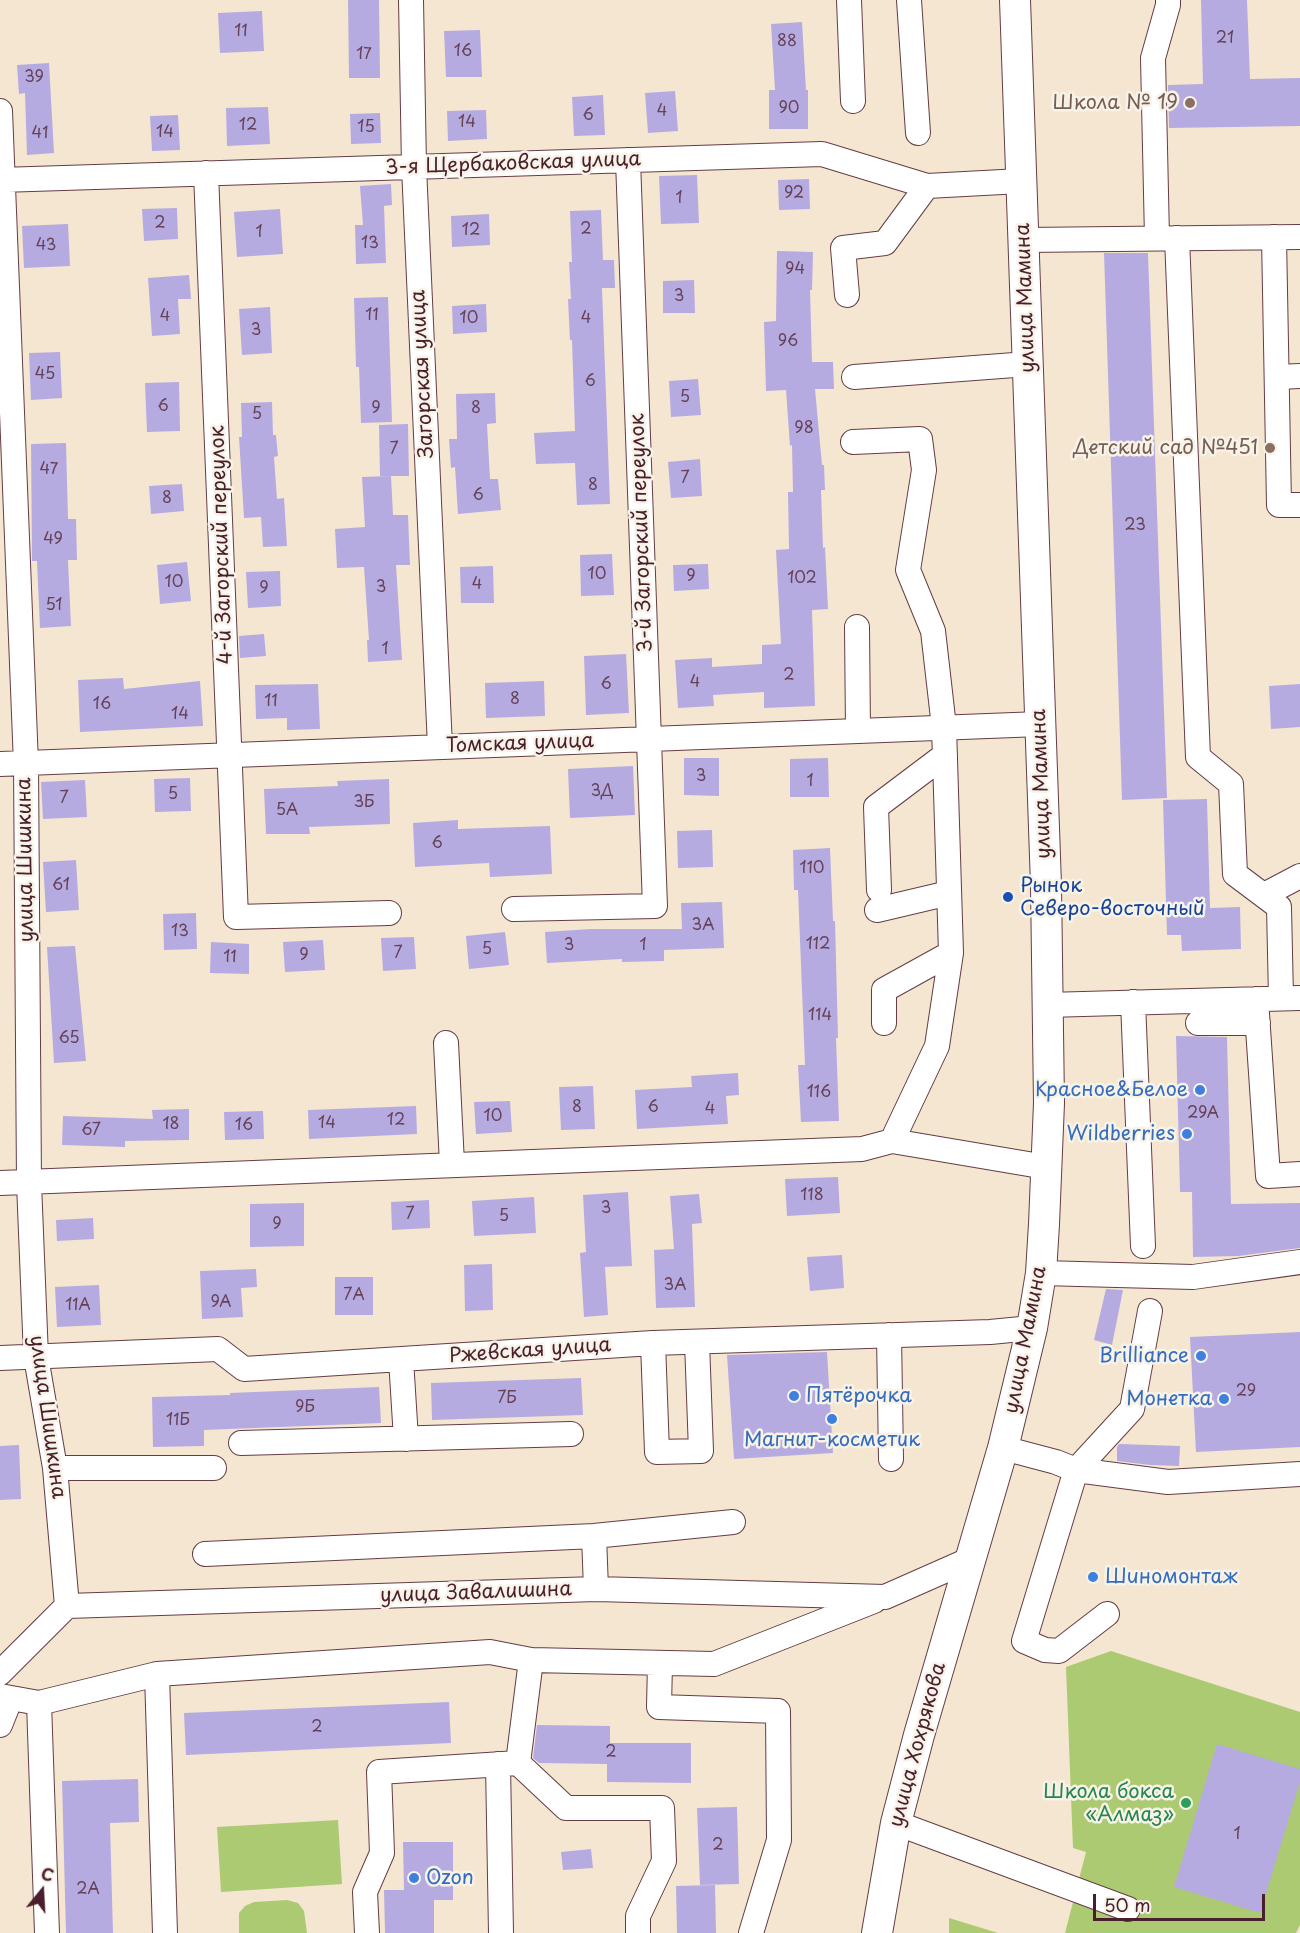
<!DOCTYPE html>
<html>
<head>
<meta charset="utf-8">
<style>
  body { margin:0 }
  #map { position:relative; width:1300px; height:1933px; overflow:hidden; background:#f5e6d1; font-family:"Playpen Sans",sans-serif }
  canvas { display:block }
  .north { position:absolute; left:12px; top:1861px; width:60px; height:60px; -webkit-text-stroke:4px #f7f3e8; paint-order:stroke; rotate:18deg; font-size:16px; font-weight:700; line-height:24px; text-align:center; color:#4a1f2b }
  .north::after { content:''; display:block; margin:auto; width:21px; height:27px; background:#4a1f2b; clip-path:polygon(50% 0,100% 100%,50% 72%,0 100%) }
  .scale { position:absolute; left:1093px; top:1894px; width:172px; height:27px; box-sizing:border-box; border:3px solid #4a1f2b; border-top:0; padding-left:8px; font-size:18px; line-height:21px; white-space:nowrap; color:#4a1f2b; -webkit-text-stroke:4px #f7f3e8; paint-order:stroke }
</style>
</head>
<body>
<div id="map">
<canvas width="1300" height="1933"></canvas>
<div class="north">С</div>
<div class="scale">50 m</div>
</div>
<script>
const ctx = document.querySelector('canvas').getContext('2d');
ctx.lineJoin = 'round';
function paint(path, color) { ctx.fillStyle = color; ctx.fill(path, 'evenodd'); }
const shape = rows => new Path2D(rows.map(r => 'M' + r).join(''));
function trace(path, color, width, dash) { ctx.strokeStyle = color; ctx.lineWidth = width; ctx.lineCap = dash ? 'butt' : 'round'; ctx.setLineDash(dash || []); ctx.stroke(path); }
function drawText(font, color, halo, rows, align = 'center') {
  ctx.font = font + ' "Playpen Sans",sans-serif'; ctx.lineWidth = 5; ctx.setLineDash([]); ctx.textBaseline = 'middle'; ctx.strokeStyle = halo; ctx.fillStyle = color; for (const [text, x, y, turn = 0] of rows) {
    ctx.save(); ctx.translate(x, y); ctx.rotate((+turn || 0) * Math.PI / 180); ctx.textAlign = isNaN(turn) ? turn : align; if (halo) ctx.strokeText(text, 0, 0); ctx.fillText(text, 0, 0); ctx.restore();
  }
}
paint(shape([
  [1111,1651,1300,1712,1300,1925,1296,1933,1065,1933,1086,1852,1073,1848,1066,1667],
  [338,1820,342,1884,221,1892,217,1827],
  [287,1900,298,1903,304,1911,307,1933,239,1933,239,1913,245,1906,254,1902],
  [949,1918,998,1933,949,1933]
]), '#acca71');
paint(shape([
  [348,0,379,0,380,78,349,78],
  [1201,0,1247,0,1250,79,1300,78,1300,126,1169,128,1168,85,1203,84],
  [262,11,264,51,220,53,218,13],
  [802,22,806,90,808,90,808,129,769,129,769,90,775,90,771,24],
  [480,30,482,77,446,77,444,31],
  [49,63,54,153,27,155,25,93,19,94,17,65],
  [675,91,678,131,648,133,645,93],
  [603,95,605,135,574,136,572,97],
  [268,107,270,144,227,146,226,108],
  [486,110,487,139,448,141,447,111],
  [380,113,381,143,351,144,350,114],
  [178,115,180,150,152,151,150,116],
  [697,175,699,223,661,224,659,176],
  [809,179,810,209,779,210,778,180],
  [391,184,392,205,384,206,386,263,356,264,355,225,363,225,360,186],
  [177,208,178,239,144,241,142,209],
  [280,209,283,254,237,257,234,212],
  [601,210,603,260,614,260,615,288,602,288,610,504,577,505,575,463,536,464,534,433,575,431,572,340,570,340,568,299,571,299,569,262,572,262,570,211],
  [489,214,490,245,452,247,451,216],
  [68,224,70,266,24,268,22,226],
  [777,251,813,252,812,290,810,290,812,362,833,362,834,389,815,389,822,465,824,465,825,490,821,490,823,548,825,547,828,609,812,610,815,706,764,708,764,692,713,695,714,706,678,708,675,660,712,658,712,667,762,664,762,645,781,644,776,550,789,549,788,492,793,492,792,445,790,446,786,390,766,391,764,322,776,321],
  [1104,253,1148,253,1167,798,1122,800],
  [189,275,191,299,178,299,180,334,152,336,148,278],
  [694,280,695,313,663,313,663,281],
  [388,297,392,422,361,423,359,367,356,367,354,298],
  [486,304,487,332,453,334,452,306],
  [270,307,272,353,242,355,239,309],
  [60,352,62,398,31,400,29,353],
  [698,379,701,415,671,417,669,381],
  [179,382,180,431,147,432,145,383],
  [495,393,496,423,487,424,490,479,498,479,501,510,458,514,455,467,451,468,449,439,457,439,456,394],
  [272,402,273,435,276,435,278,456,274,457,277,499,284,498,287,546,263,547,261,517,244,518,239,437,242,437,241,403],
  [408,424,409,476,380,476,379,425],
  [66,443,68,519,76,519,77,560,68,560,71,626,40,628,37,561,32,561,31,444],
  [700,459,702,496,671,498,668,462],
  [391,476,393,515,408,515,410,565,396,565,402,660,368,662,367,640,369,640,364,567,337,568,335,529,365,527,362,477],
  [182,484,184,511,151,514,149,486],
  [612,554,614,595,581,596,580,555],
  [187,562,191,601,160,604,157,565],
  [708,564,709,589,674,591,673,565],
  [493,566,494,603,461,603,460,567],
  [280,571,281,606,248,608,246,572],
  [264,634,266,656,240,658,239,636],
  [626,654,629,713,586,715,584,656],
  [123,678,124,689,200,681,203,726,80,732,78,680],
  [544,681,545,716,486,718,485,683],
  [318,684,320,729,287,730,287,718,256,719,255,685],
  [1300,684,1300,727,1271,729,1269,686],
  [684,758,719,758,719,796,684,795],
  [828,758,829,797,790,797,790,759],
  [633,766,635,815,570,818,568,769],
  [190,778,191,811,155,812,154,779],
  [389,779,390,824,309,827,310,834,266,834,264,789,338,786,337,781],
  [85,780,87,817,43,819,41,782],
  [1207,799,1210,908,1240,907,1241,949,1182,951,1181,935,1167,935,1163,800],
  [458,820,458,829,550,826,552,874,490,877,489,863,415,867,413,823],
  [712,830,713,867,678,868,677,831],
  [830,848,833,921,835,921,838,1038,836,1038,839,1121,801,1122,798,1065,805,1065,798,890,794,890,793,850],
  [76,860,79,910,46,912,43,862],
  [722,902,724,948,664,950,664,961,622,962,622,959,547,963,545,932,591,929,682,929,681,903],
  [196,913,197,949,164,950,163,914],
  [505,932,509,965,469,969,466,936],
  [414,937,416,969,383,971,381,938],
  [323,940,325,970,285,972,283,942],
  [211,942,249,944,249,974,210,973],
  [75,946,86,1061,54,1063,47,947],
  [1176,1036,1227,1037,1231,1204,1300,1203,1300,1248,1238,1256,1193,1257,1192,1192,1180,1192],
  [738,1073,739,1095,726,1096,728,1124,637,1129,635,1090,692,1087,691,1076],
  [593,1086,595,1129,561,1130,559,1087],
  [510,1101,512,1132,476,1134,474,1102],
  [416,1106,417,1134,309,1139,308,1110],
  [189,1109,189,1140,125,1141,125,1147,62,1145,63,1116,153,1119,152,1110],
  [263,1111,264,1139,225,1140,224,1112],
  [838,1177,840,1213,787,1216,785,1179],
  [628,1192,632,1266,605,1267,608,1315,584,1317,580,1253,586,1252,583,1195],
  [699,1194,702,1223,692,1224,695,1307,656,1308,654,1250,674,1249,670,1196],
  [534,1197,536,1233,474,1236,472,1201],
  [429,1200,430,1228,392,1230,391,1202],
  [304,1203,304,1246,250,1247,250,1204],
  [93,1218,94,1239,57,1241,56,1220],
  [842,1255,844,1288,810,1291,807,1257],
  [492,1264,493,1310,465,1311,464,1265],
  [256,1269,257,1287,241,1288,243,1317,202,1319,200,1271],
  [335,1277,373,1277,373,1315,335,1315],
  [99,1285,101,1325,57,1327,55,1287],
  [1106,1289,1123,1290,1112,1345,1094,1340],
  [1300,1332,1300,1447,1196,1452,1190,1337],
  [827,1352,833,1453,734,1459,727,1355],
  [581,1378,583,1415,432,1420,431,1383],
  [379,1387,381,1423,204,1430,204,1446,153,1447,152,1397,230,1395,230,1393],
  [1119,1444,1180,1446,1179,1466,1150,1465,1117,1461,1117,1447],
  [19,1445,21,1499,0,1500,0,1446],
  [449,1702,451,1743,186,1755,184,1713],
  [537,1725,610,1726,610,1743,691,1743,691,1783,607,1782,607,1764,539,1763,533,1758],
  [1217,1744,1300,1769,1300,1782,1260,1913,1174,1887],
  [138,1779,139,1822,110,1823,113,1933,66,1933,62,1781],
  [737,1807,739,1884,700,1885,697,1808],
  [403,1842,453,1842,453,1900,434,1900,434,1933,385,1933,384,1890,404,1890],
  [591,1849,593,1868,563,1870,561,1852],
  [715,1885,716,1933,677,1933,676,1886]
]), '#b6abe1');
const minor = shape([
  [411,0,414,167,440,747],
  [849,0,853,101],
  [909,0,918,133],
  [0,111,26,764,29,1183,36,1357,55,1468,67,1606],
  [206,173,236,917,389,913],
  [0,180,822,154,927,186,1021,181],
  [1274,237,1279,505,1300,505],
  [1157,238,1153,58,1168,5,1168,0],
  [1177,238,1198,757,1231,784,1235,874,1279,907,1281,998],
  [1024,240,1300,237],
  [847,295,843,248,885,243,927,186],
  [854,377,1028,364],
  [1277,377,1300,376],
  [853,442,920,439,924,470,908,570,933,631,944,727,951,953,884,990,884,1023],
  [857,627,858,731],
  [0,764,1040,724],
  [879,890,876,807,945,755],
  [1264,895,1300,876],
  [514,909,655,906,628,160],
  [877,910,949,893],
  [1256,999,1268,1176,1300,1174],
  [1133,1002,1143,1246],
  [1047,1005,1300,998],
  [1198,1023,1258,1023],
  [446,1043,452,1164],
  [892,1141,937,1046,951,953],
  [0,1183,862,1149,892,1141,1046,1167],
  [1041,1273,1193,1277,1300,1262],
  [889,1335,891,1459],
  [653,1343,657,1452,701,1451,697,1342],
  [0,1358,218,1349,244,1369,653,1343,990,1332,1032,1328],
  [401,1359,406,1439],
  [241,1443,571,1434],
  [1003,1448,1056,1462,1076,1470,1168,1482,1300,1474],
  [55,1468,214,1468],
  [594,1536,596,1589],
  [205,1554,594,1536,733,1522],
  [1107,1614,1059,1651,1045,1650,1024,1641,1076,1470,1132,1409,1150,1311],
  [660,1663,659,1707,778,1711,779,1840,751,1933],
  [0,1673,67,1606,596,1589,885,1597,971,1559],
  [157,1674,165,1933],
  [0,1696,39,1703,157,1674,490,1652,531,1660,714,1664,874,1601],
  [39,1703,47,1933],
  [0,1725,10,1700],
  [518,1763,566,1808,662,1808,664,1861,638,1916,638,1933],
  [498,1764,501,1933],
  [896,1823,1128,1909],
  [367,1933,365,1892,382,1853,379,1772,518,1763,531,1660]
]);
const major = shape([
  [877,1933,896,1823,919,1735,1003,1448,1032,1328,1041,1273,1044,1224,1049,1103,1046,885,1015,0]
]);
trace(minor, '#643d44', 26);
trace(major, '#643d44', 32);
trace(minor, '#fff', 24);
trace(major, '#fff', 30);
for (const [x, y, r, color] of [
  [1190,103,6,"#8d6e63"],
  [1270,448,6,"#8d6e63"],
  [1008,897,6,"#1a4fb4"],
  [1200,1090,6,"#3f7fe0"],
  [1187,1134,6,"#3f7fe0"],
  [1201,1356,6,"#3f7fe0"],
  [794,1396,6,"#3f7fe0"],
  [1224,1399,6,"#3f7fe0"],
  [832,1419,6,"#3f7fe0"],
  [1093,1577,6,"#3f7fe0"],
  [1186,1803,6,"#2e9e5b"],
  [414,1878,6,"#3f7fe0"]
]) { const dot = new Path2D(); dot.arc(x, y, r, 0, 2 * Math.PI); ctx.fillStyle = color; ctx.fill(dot); trace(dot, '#f7f3e8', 2); }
drawText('16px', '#654258', null, [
  ["11",241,32],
  ["21",1225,39],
  ["88",787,42],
  ["16",463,52],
  ["17",364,55],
  ["39",34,78],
  ["90",789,109],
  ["4",662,112],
  ["6",588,116],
  ["14",467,123],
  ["12",248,126],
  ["15",366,128],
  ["14",165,133],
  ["41",40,134],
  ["92",794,194],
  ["1",679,199],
  ["2",160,224],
  ["2",586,230],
  ["12",471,231],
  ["1",259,233],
  ["13",370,244],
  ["43",46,246],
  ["94",795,270],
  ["3",679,297],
  ["11",372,316],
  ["4",165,317],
  ["10",469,319],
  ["4",586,319],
  ["3",256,331],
  ["96",788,342],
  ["45",45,375],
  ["6",590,382],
  ["5",685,398],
  ["6",163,407],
  ["9",376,409],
  ["8",476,409],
  ["5",257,415],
  ["98",804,429],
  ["7",394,450],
  ["47",49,470],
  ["7",685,479],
  ["8",593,486],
  ["6",478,496],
  ["8",167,499],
  ["23",1135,526],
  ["49",53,540],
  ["10",597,575],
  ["9",691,577],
  ["102",802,579],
  ["10",174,583],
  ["4",477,585],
  ["3",381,588],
  ["9",264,589],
  ["51",54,606],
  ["1",385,650],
  ["2",789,676],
  ["4",695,683],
  ["6",606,685],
  ["8",515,700],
  ["11",271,702],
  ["16",102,705],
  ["14",180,715],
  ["3",701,777],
  ["1",810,782],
  ["3Д",602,792],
  ["5",173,795],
  ["7",64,799],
  ["3Б",364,803],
  ["5А",287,811],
  ["6",437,844],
  ["110",812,869],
  ["61",61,886],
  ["3А",703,926],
  ["13",180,932],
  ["112",818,945],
  ["3",569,946],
  ["1",643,946],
  ["5",487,950],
  ["7",398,954],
  ["9",304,956],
  ["11",230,958],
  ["114",820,1016],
  ["65",69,1039],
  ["116",819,1093],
  ["8",577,1108],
  ["6",653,1108],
  ["4",710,1110],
  ["29А",1203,1114],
  ["10",493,1117],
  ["12",396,1121],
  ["14",327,1124],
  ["18",171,1125],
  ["16",244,1126],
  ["67",91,1131],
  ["118",812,1196],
  ["3",606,1209],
  ["7",410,1215],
  ["5",504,1217],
  ["9",277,1225],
  ["3А",675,1286],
  ["7А",354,1296],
  ["9А",221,1303],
  ["11А",78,1306],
  ["29",1246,1392],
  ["7Б",507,1399],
  ["9Б",305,1408],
  ["11Б",178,1421],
  ["2",317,1728],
  ["2",611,1753],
  ["1",1237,1835],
  ["2",718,1846],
  ["2А",88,1890]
]);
drawText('20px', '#785e54', '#f7f3e8', [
  ["Школа № 19",1178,103],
  ["Детский сад №451",1258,448]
], 'right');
drawText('20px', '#4a1f2b', '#f7f3e8', [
  ["3-я Щербаковская улица",513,164,-2],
  ["улица Мамина",1026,298,-92],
  ["Загорская улица",423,374,-93],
  ["3-й Загорский переулок",642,533,-92],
  ["4-й Загорский переулок",222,545,-92],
  ["Томская улица",520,744,-2],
  ["улица Мамина",1042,784,-92],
  ["улица Шишкина",26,860,-91],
  ["улица Мамина",1026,1340,-79],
  ["Ржевская улица",530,1351,-4],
  ["улица Шишкина",47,1417,82],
  ["улица Завалишина",476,1593,-2],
  ["улица Хохрякова",918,1745,-75]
]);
drawText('20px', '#164399', '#f7f3e8', [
  ["Рынок",1020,886],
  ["Северо-восточный",1020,909]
], 'left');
drawText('20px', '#366cbe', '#f7f3e8', [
  ["Красное&Белое",1188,1090],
  ["Wildberries",1175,1134],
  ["Brilliance",1189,1356],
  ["Пятёрочка",806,1396,"left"],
  ["Монетка",1212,1399],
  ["Магнит-косметик",832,1440,"center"],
  ["Шиномонтаж",1105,1577,"left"],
  ["Ozon",426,1878,"left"]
], 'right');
drawText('20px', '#27864d', '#f7f3e8', [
  ["Школа бокса",1174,1792],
  ["«Алмаз»",1174,1815]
], 'right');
</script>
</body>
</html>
